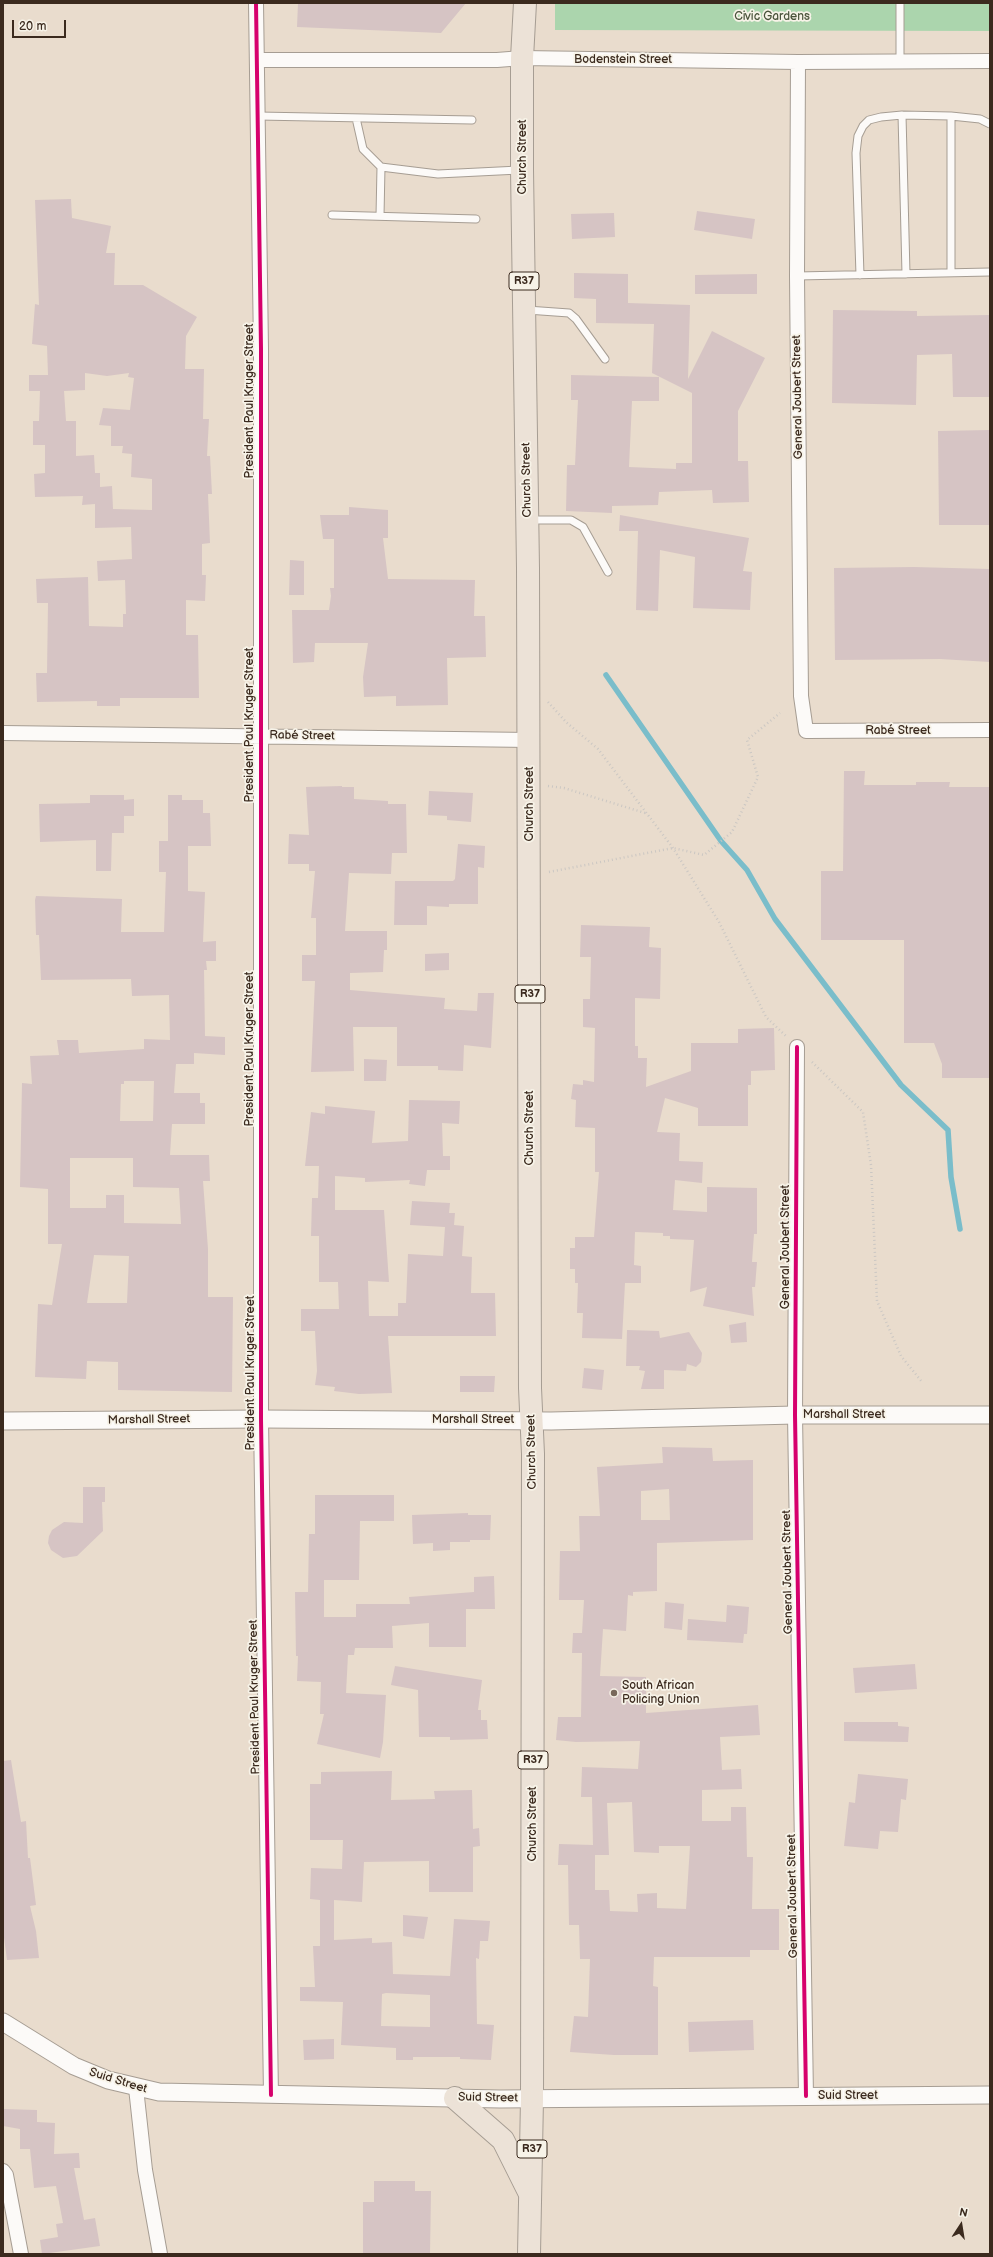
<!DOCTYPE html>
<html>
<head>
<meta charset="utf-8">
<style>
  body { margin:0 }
  #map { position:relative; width:993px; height:2257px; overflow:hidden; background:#e9dccd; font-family:"Balsamiq Sans",sans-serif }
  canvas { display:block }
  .frame { position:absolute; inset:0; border:4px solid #3b2a1e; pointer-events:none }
  .north { position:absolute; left:941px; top:2205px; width:40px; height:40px; -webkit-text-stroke:3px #f7f3e8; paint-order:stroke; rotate:12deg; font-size:11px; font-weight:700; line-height:16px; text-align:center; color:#3b2a1e }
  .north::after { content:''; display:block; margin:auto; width:14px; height:18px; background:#3b2a1e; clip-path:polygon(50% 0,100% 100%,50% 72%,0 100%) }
  .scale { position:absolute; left:12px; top:20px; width:54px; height:18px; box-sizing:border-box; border:2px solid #3b2a1e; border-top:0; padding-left:5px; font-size:12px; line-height:14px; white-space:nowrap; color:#3b2a1e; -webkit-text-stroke:3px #f7f3e8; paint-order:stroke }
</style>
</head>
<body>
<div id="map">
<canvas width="993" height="2257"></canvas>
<div class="frame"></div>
<div class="north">N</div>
<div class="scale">20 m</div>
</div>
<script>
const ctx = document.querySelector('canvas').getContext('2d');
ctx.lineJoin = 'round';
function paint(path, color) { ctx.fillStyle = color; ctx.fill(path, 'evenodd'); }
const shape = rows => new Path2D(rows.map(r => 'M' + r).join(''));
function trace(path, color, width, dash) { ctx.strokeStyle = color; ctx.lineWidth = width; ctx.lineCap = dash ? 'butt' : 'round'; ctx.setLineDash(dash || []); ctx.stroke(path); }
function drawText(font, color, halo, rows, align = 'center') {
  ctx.font = font + ' "Balsamiq Sans",sans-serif'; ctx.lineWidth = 3.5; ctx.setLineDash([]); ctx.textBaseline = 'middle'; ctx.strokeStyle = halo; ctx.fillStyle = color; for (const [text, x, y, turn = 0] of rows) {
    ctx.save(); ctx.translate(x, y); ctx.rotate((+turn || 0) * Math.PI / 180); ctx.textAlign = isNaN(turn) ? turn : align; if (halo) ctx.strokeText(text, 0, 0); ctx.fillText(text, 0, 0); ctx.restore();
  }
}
paint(shape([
  [555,3,990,3,990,31,555,30]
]), '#abd5ad');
trace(shape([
  [606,675,721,841,747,870,775,919,901,1085,948,1130,951,1177,960,1229]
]), '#7abdca', 5.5);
paint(shape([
  [298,3,466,3,441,33,297,27],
  [71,199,72,218,111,226,106,253,115,253,114,285,143,285,197,317,186,336,185,369,204,369,203,419,209,419,207,456,210,456,212,494,208,494,210,543,202,544,202,575,206,575,205,601,186,600,186,635,198,635,199,698,120,698,120,706,97,706,97,701,37,702,36,673,47,673,48,603,37,603,36,579,88,577,89,626,123,627,123,614,126,614,125,580,98,581,97,561,132,559,131,527,95,528,95,504,82,505,83,496,35,497,34,474,45,473,45,445,33,445,33,421,39,421,40,391,29,391,29,375,48,375,47,346,32,344,35,304,39,305,35,200],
  [85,373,107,376,129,373,128,377,134,378,130,410,103,408,99,425,111,426,111,446,123,446,122,453,132,454,131,477,152,479,152,510,113,509,112,486,100,487,100,473,95,473,94,455,76,456,76,421,66,421,64,391,85,390],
  [697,211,755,219,752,239,694,230],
  [614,213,615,237,572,239,571,214],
  [574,273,628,274,628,303,690,305,688,379,712,331,765,358,738,411,738,461,748,461,749,502,713,503,712,490,659,492,658,505,612,506,612,513,566,511,567,465,575,465,578,400,571,400,571,375,659,377,659,401,632,401,629,467,676,469,676,463,692,463,692,393,652,373,654,324,596,323,596,299,574,298],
  [757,274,757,294,695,294,695,275],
  [833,310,917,311,917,316,990,315,990,397,953,397,952,354,917,355,916,405,832,403],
  [990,430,990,525,939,525,938,431],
  [349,507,388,510,388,538,383,538,388,579,475,580,474,616,485,616,486,657,447,658,448,705,396,706,396,696,364,697,363,677,368,643,315,643,314,662,293,663,292,610,329,610,331,596,330,588,334,588,334,539,323,539,320,515,349,515],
  [620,515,749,538,743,571,752,572,750,610,693,608,695,557,660,550,658,611,636,610,638,531,619,531],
  [290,560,304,561,304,595,289,595],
  [914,567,990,569,990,662,940,659,835,660,834,568],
  [844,771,865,771,864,785,916,785,916,782,950,782,949,787,990,787,990,1078,942,1078,942,1064,934,1043,904,1043,904,940,821,940,821,871,843,871],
  [342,786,342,787,354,787,354,799,388,801,388,804,406,804,407,853,392,853,391,874,349,873,345,931,387,931,387,950,384,950,383,972,350,973,350,990,445,998,444,1009,477,1011,478,993,494,993,491,1048,464,1045,463,1071,438,1070,438,1066,397,1066,397,1027,353,1027,354,1071,311,1072,315,981,302,981,302,955,316,955,316,918,311,918,315,871,309,871,309,864,288,864,289,834,309,835,306,787],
  [429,791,473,793,471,822,447,820,447,816,428,815],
  [90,795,124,795,124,800,134,799,134,816,124,816,124,833,112,833,111,871,96,871,96,840,40,842,39,804,90,803],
  [168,795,182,795,182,800,203,800,203,813,210,813,211,846,188,846,188,891,205,892,203,942,216,941,216,961,206,961,207,970,204,970,205,1036,225,1037,225,1055,194,1053,194,1064,176,1064,174,1093,200,1093,200,1103,205,1103,205,1124,172,1124,170,1155,209,1155,210,1181,203,1181,208,1249,208,1297,233,1297,232,1392,118,1390,118,1362,87,1361,86,1379,35,1377,38,1304,52,1305,62,1244,48,1244,48,1189,20,1187,22,1083,32,1084,30,1056,59,1055,57,1040,78,1040,79,1053,144,1049,144,1039,170,1040,169,995,132,996,131,979,41,980,39,935,36,935,35,900,36,896,122,899,121,932,164,932,166,872,159,872,159,841,168,841],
  [124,1081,154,1081,153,1121,120,1121,121,1084,124,1084],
  [70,1158,133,1158,133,1187,179,1188,181,1224,124,1223,124,1195,106,1195,106,1208,70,1208],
  [94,1255,129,1256,127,1303,87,1303],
  [458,844,485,846,484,868,478,867,478,904,449,904,449,907,427,906,427,925,394,925,395,881,453,881,455,879],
  [581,925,650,927,649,947,661,948,660,999,635,998,635,1046,638,1046,638,1058,647,1058,646,1087,691,1071,691,1043,738,1043,738,1029,774,1028,775,1070,751,1071,751,1085,748,1085,748,1126,698,1126,698,1108,665,1098,657,1132,680,1133,679,1161,703,1162,702,1183,675,1180,673,1210,707,1212,707,1187,757,1188,757,1234,754,1234,752,1262,757,1262,755,1287,752,1287,754,1316,703,1306,707,1287,690,1292,694,1240,670,1239,670,1236,663,1236,663,1233,635,1232,634,1265,641,1266,641,1283,625,1283,622,1339,582,1338,583,1313,577,1313,578,1283,575,1283,575,1269,570,1269,570,1248,575,1248,575,1237,594,1237,599,1172,595,1172,595,1128,575,1127,576,1100,571,1099,573,1084,583,1085,583,1080,594,1082,595,1028,583,1027,583,999,590,999,591,957,580,957],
  [449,953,449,970,425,971,425,954],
  [364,1059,387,1060,386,1081,364,1081],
  [409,1100,460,1101,459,1124,442,1123,443,1156,450,1156,450,1170,427,1170,425,1186,409,1184,410,1180,365,1182,365,1178,335,1176,335,1210,384,1210,389,1282,368,1281,369,1316,398,1316,398,1303,406,1303,408,1254,443,1256,445,1227,410,1225,412,1201,450,1203,449,1213,455,1213,454,1225,464,1226,462,1256,472,1257,471,1293,495,1293,496,1336,388,1336,392,1393,359,1394,334,1391,335,1387,315,1385,317,1371,315,1331,301,1331,301,1309,339,1309,338,1282,319,1282,319,1236,311,1236,312,1198,318,1198,319,1166,305,1166,311,1112,325,1114,325,1106,375,1111,372,1143,408,1141],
  [746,1322,747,1342,731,1343,729,1325],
  [627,1330,659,1331,660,1338,689,1332,702,1353,701,1362,696,1367,687,1364,686,1371,664,1370,664,1389,641,1389,645,1371,639,1370,640,1366,626,1366],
  [584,1368,604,1370,602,1390,582,1388],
  [460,1376,495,1376,494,1392,460,1392],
  [662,1447,712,1448,713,1461,753,1460,753,1540,657,1543,657,1591,633,1592,633,1596,628,1595,626,1631,603,1629,600,1676,646,1677,646,1713,758,1705,760,1735,720,1737,722,1770,741,1769,742,1789,702,1790,702,1821,731,1821,731,1807,746,1807,747,1857,753,1857,752,1909,779,1909,779,1950,750,1950,750,1957,654,1957,653,1986,658,1987,658,2055,614,2055,570,2052,574,2016,588,2017,590,1959,580,1959,579,1925,569,1925,568,1865,558,1865,559,1844,593,1845,592,1797,581,1797,582,1767,638,1769,640,1741,576,1742,556,1740,558,1717,581,1717,582,1653,572,1653,573,1633,582,1633,584,1600,559,1600,560,1551,580,1551,579,1516,600,1516,597,1467,663,1463],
  [669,1489,670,1520,641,1520,641,1491],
  [632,1802,634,1852,659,1853,659,1846,690,1846,686,1909,657,1908,657,1893,637,1894,638,1912,610,1911,609,1890,595,1890,595,1855,609,1855,607,1803],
  [83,1487,105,1487,105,1502,102,1502,103,1531,77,1556,63,1558,51,1550,48,1543,49,1536,52,1530,64,1522,83,1523],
  [315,1495,394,1495,394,1521,360,1521,359,1580,324,1580,324,1617,356,1617,356,1604,410,1604,409,1597,474,1592,474,1577,494,1576,495,1609,466,1609,466,1647,429,1647,429,1623,392,1626,393,1648,355,1648,354,1655,348,1655,346,1693,386,1695,383,1742,380,1758,317,1744,324,1714,320,1714,321,1682,297,1681,298,1656,296,1656,295,1592,308,1592,309,1534,315,1534],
  [468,1513,468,1515,491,1515,490,1540,470,1540,470,1542,450,1542,450,1550,433,1551,433,1543,413,1544,412,1515],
  [665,1602,684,1604,682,1630,664,1628],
  [727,1605,749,1607,747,1634,744,1634,743,1643,687,1640,688,1619,726,1622],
  [915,1664,917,1689,855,1693,853,1668],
  [395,1666,482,1680,478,1710,481,1710,481,1720,487,1720,488,1739,450,1740,450,1737,419,1737,418,1690,391,1685],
  [844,1722,898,1722,898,1726,909,1727,908,1742,844,1741],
  [11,1760,21,1822,26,1821,28,1858,30,1858,36,1905,30,1906,36,1931,39,1958,7,1960,3,1930,3,1761],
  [392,1771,391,1800,435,1799,434,1791,472,1790,473,1829,479,1828,480,1846,473,1847,473,1892,429,1892,429,1861,364,1862,362,1902,334,1900,334,1940,372,1938,372,1943,392,1942,393,1974,450,1976,454,1919,490,1921,488,1941,480,1941,479,1959,476,1958,477,2024,494,2025,491,2060,460,2059,460,2057,413,2057,413,2060,396,2060,396,2048,341,2045,343,2002,300,2001,300,1987,315,1987,313,1946,320,1946,320,1900,310,1899,311,1868,342,1869,343,1840,310,1840,310,1784,321,1784,321,1772],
  [386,1993,430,1995,430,2027,381,2026,382,1994],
  [858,1774,908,1779,906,1800,901,1799,898,1832,880,1831,878,1849,844,1846,849,1802,855,1803],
  [403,1915,428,1917,424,1939,403,1936],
  [753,2020,754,2050,689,2052,688,2022],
  [334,2039,334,2059,304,2060,303,2040],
  [3,2109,37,2110,37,2122,55,2123,54,2154,79,2153,80,2168,74,2168,84,2220,95,2218,100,2246,42,2254,40,2240,58,2237,56,2224,63,2223,56,2186,34,2188,30,2149,20,2149,20,2129,3,2126],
  [374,2181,415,2181,415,2191,431,2191,430,2254,363,2254,363,2202,374,2202]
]), '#d6c4c4');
const service = shape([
  [900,3,900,62],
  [902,115,906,274],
  [258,116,472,120],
  [356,118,363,149,381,167,438,174,519,170],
  [332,215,476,219],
  [380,216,381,167],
  [951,273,951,116],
  [860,275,856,153,858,136,863,126,869,120,881,117,902,115,951,116,980,119,990,124],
  [797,276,990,272],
  [527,310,569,313,576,319,605,359],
  [530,520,571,520,583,527,608,572]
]);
const minor = shape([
  [256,3,261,349,261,1419,271,2095],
  [257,60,497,60,522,58,798,62,990,61],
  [798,62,797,276,801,696,806,731,990,730],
  [3,733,530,740],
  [797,1047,795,1415,806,2096],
  [136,2088,145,2170,160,2254],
  [3,2171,6,2175,21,2254]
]);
const tertiary = shape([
  [3,1421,261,1419,551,1421,795,1415,990,1415],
  [3,2022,74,2066,108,2080,159,2092,500,2099,990,2095]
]);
const primary = shape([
  [525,3,522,58,522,170,528,568,530,1388,533,1454,532,2099,529,2254],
  [455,2098,503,2140,529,2192]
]);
trace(service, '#a69d93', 9);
trace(minor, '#a69d93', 16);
trace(tertiary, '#a69d93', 19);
trace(primary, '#a69d93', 24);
trace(shape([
  [548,702,566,722,598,749,673,848,719,922,766,1017,786,1036],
  [548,786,564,788,645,813],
  [549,872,673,848,704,855,732,832,758,777,747,740,780,713],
  [812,1062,863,1112,871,1165,877,1301,901,1356,922,1382]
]), '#cbc7c3', 2.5, [1, 3]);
trace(service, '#fcfaf8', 7);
trace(minor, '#fcfaf8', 14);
trace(tertiary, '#fcfaf8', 17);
trace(primary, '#ece2d7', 22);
trace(shape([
  [256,3,261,349,261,1419,271,2095],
  [797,1047,795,1415,806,2096]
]), '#d6006c', 4);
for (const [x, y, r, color] of [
  [614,1693,4,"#78685b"]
]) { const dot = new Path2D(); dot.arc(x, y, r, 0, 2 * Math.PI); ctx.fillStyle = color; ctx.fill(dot); trace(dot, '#f7f3e8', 1.5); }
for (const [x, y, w] of [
  [524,281,30],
  [530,994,30],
  [533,1760,30],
  [532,2149,30]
]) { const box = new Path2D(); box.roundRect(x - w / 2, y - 9, w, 18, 3); ctx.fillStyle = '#f7f3e8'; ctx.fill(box); trace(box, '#3b2a1e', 1); }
drawText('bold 11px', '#3b2a1e', null, [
  ["R37",524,281],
  ["R37",530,994],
  ["R37",533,1760],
  ["R37",532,2149]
]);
drawText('12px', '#4a533b', '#f7f3e8', [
  ["Civic Gardens",772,17]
]);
drawText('12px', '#3b2a1e', '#f7f3e8', [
  ["Bodenstein Street",623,60],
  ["Church Street",523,157,-90],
  ["General Joubert Street",798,397,-91],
  ["President Paul Kruger Street",250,401,-90],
  ["Church Street",527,480,-91],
  ["President Paul Kruger Street",250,725,-90],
  ["Rabé Street",898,731],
  ["Rabé Street",302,736,1],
  ["Church Street",530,804,-90],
  ["President Paul Kruger Street",250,1049,-90],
  ["Church Street",530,1128,-90],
  ["General Joubert Street",786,1247,-90],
  ["President Paul Kruger Street",251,1373,-90],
  ["Marshall Street",844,1415],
  ["Marshall Street",149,1420,-1],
  ["Marshall Street",473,1420],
  ["Church Street",532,1452,-91],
  ["General Joubert Street",788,1572,-91],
  ["President Paul Kruger Street",255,1697,-91],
  ["Church Street",533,1824,-90],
  ["General Joubert Street",793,1896,-91],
  ["Suid Street",118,2081,17],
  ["Suid Street",848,2096],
  ["Suid Street",488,2098,1]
]);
drawText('12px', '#3b2a1e', '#f7f3e8', [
  ["South African",622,1686],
  ["Policing Union",622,1700]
], 'left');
</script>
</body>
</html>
